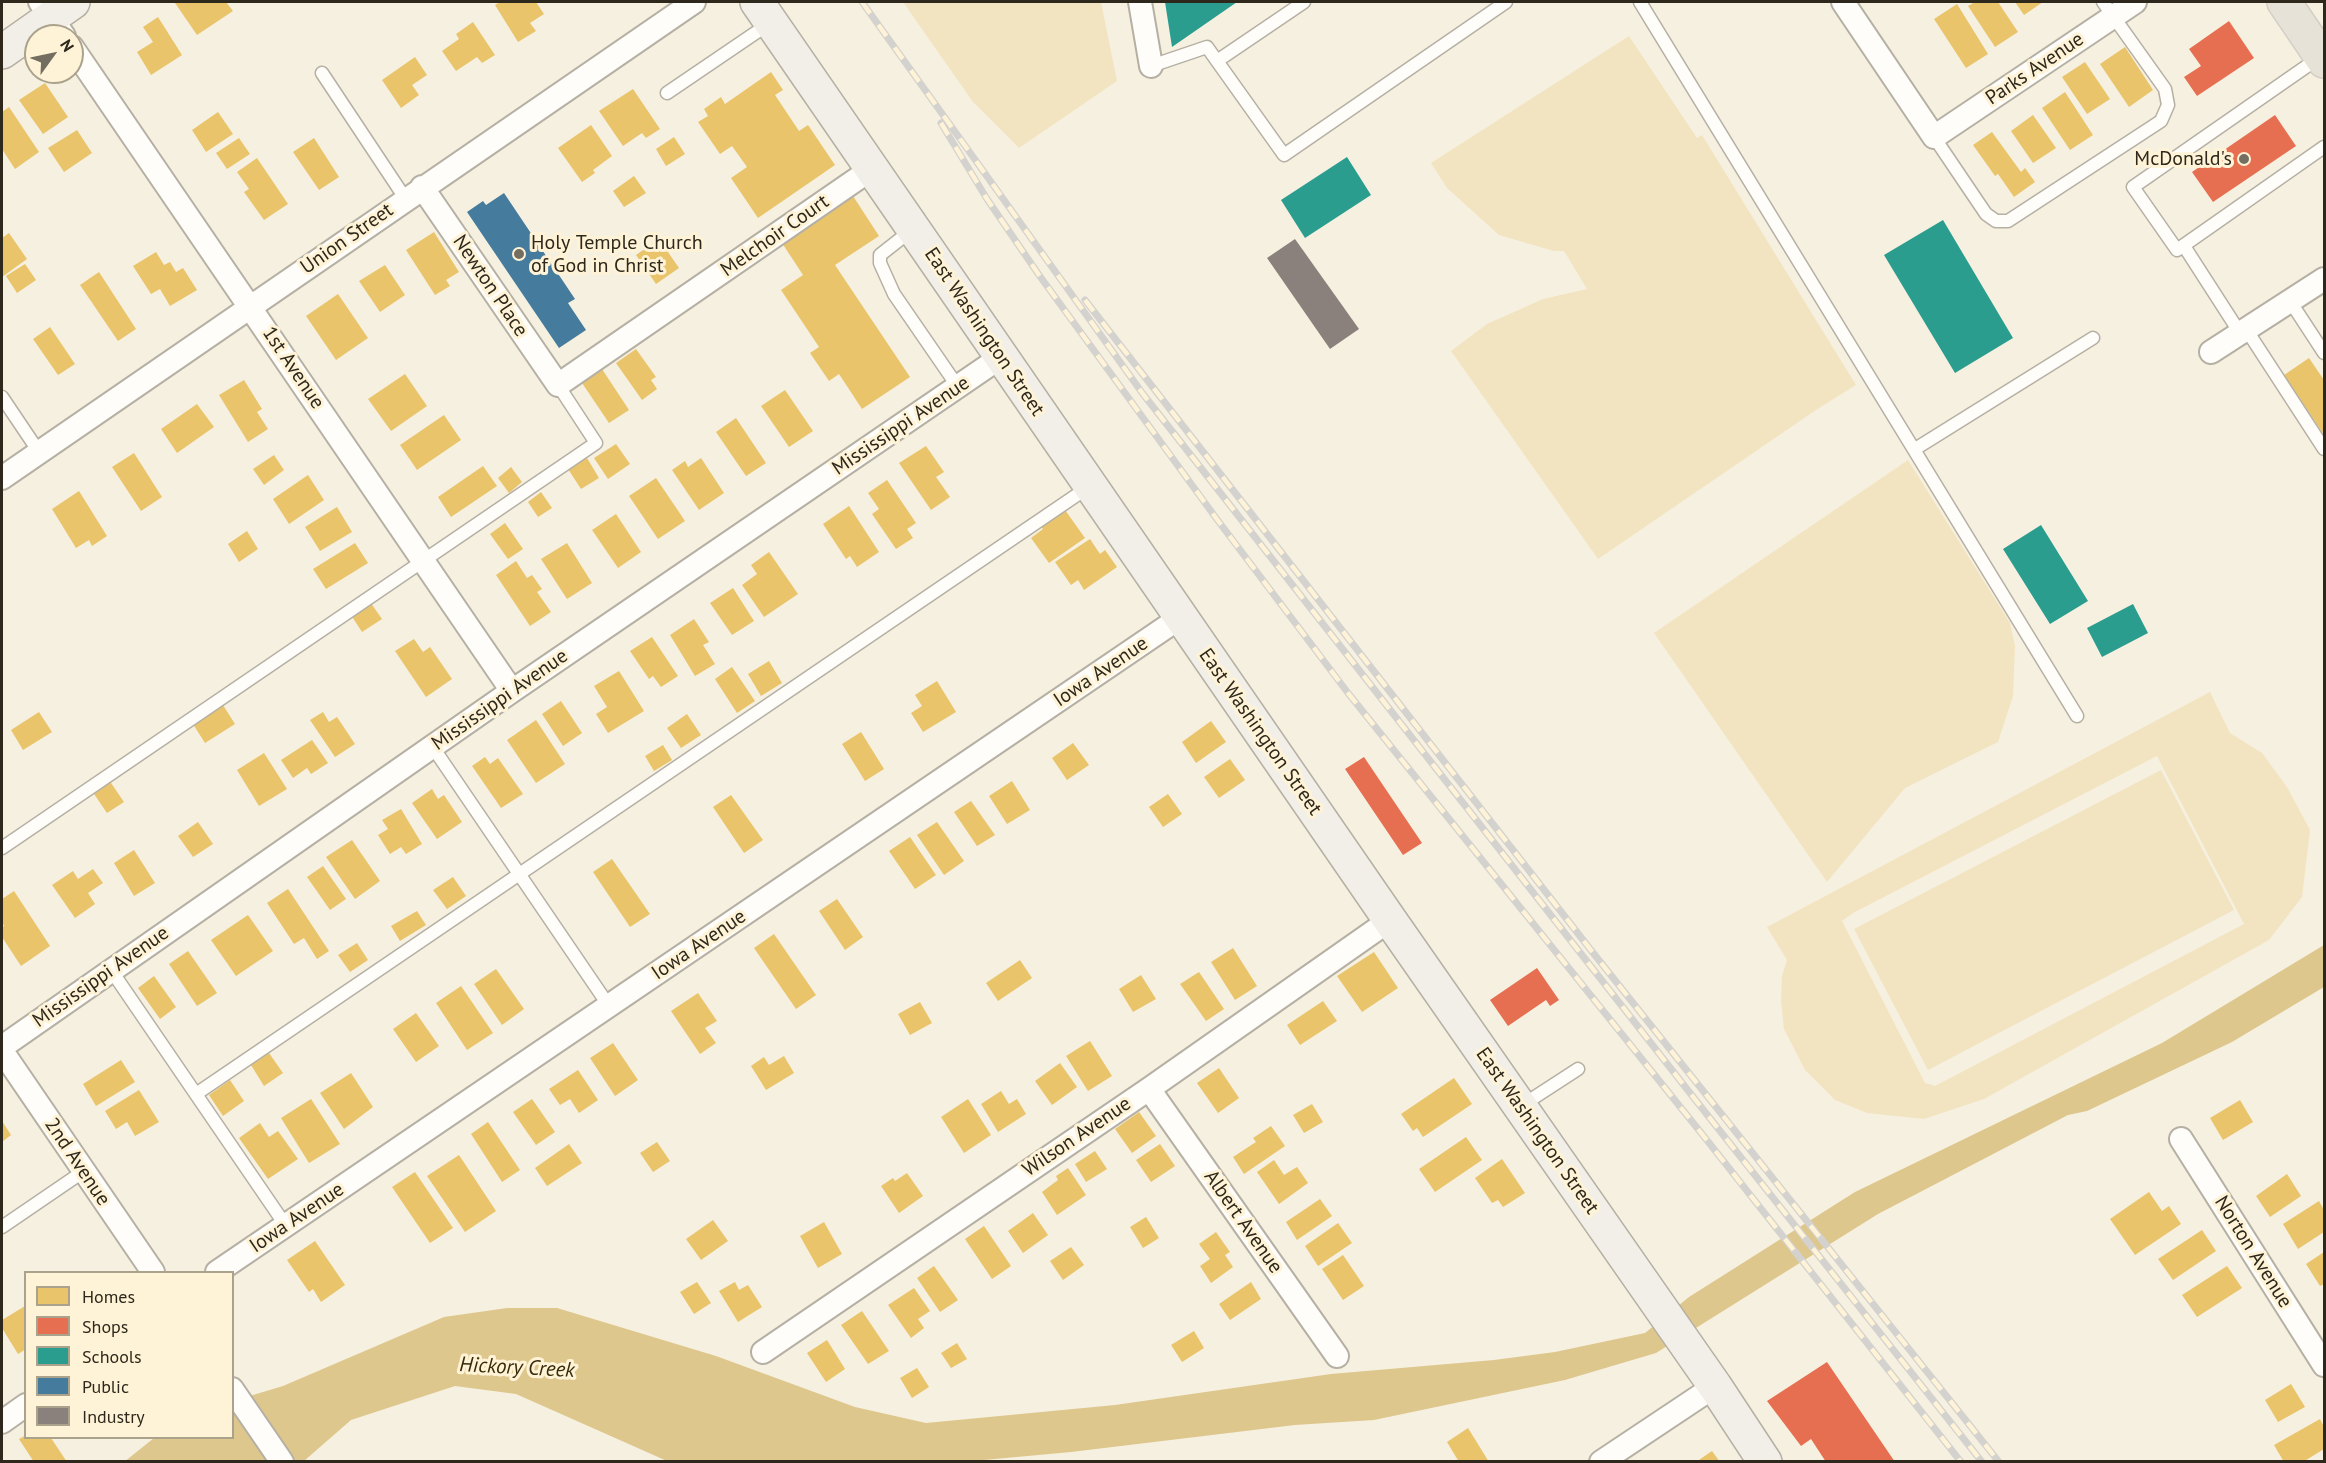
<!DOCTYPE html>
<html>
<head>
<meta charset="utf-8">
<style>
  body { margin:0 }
  #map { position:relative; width:2326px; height:1463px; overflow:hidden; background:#f6f0e0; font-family:"PT Sans",sans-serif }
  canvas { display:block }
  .frame { position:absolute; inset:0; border:3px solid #2d281b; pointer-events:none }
  .legend { position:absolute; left:24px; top:1271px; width:210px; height:168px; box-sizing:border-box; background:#fff3d7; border:2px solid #aba28c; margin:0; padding:8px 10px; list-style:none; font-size:18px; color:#2d281b }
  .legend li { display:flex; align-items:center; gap:12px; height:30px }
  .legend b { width:30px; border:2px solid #aba28c }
  .north { position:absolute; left:24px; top:24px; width:60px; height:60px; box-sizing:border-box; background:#fff3d7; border:2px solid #aba28c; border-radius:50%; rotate:57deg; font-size:16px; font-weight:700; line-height:24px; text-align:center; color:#2d281b }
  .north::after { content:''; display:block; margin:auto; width:21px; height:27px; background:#736e60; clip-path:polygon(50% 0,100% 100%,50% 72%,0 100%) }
</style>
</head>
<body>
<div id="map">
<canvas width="2326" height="1463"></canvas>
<div class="frame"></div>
<ul class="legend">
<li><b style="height:16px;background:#e9c46a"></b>Homes</li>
<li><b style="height:16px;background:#e76f51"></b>Shops</li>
<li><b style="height:16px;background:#2a9d8f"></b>Schools</li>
<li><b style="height:16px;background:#457b9d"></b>Public</li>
<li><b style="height:16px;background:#8a817c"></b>Industry</li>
</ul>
<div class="north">N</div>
</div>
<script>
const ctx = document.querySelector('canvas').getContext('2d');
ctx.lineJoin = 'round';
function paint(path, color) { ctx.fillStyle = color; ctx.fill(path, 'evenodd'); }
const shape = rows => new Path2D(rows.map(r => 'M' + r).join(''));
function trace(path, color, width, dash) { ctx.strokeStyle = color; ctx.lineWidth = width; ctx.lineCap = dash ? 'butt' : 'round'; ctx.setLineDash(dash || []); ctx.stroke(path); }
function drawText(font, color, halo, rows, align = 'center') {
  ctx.font = font + ' "PT Sans",sans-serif'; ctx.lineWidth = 6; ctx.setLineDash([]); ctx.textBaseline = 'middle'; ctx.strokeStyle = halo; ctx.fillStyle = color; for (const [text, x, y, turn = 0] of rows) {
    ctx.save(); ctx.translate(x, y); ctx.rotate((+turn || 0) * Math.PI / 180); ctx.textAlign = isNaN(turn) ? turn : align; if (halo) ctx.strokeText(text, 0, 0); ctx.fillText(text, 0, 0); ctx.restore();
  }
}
paint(shape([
  [903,2,1101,2,1117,81,1019,148,973,102],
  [1629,36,1697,138,1702,135,1856,385,1816,410,1598,559,1451,351,1487,324,1543,299,1587,289,1564,251,1554,251,1499,235,1447,188,1431,163],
  [1908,460,2010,623,2015,646,2013,696,1998,742,1905,788,1827,882,1654,633],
  [2210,692,2230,733,2262,753,2287,787,2310,830,2302,897,2269,940,1984,1099,1924,1119,1867,1113,1835,1100,1805,1070,1784,1029,1781,1000,1782,976,1787,960,1767,927],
  [2157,756,2244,924,1935,1086,1925,1083,1842,921,1853,913],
  [2161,770,2234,910,1928,1070,1854,929]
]), '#f3e4c1');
paint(shape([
  [2324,945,2324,987,2232,1042,2087,1111,2068,1115,1878,1214,1656,1353,1565,1380,1374,1420,1295,1425,1071,1452,962,1462,667,1461,516,1394,455,1386,351,1420,304,1461,124,1462,154,1438,232,1438,233,1401,283,1386,444,1317,507,1308,557,1308,716,1356,855,1407,926,1423,1115,1405,1331,1374,1494,1360,1555,1352,1645,1333,1689,1297,1855,1192,2162,1043]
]), '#dec78d');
paint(shape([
  [178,2,226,2,233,11,197,35,175,3],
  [500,2,536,2,544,14,530,23,536,31,518,42,495,5],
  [1975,2,1998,2,2018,32,1995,47,1968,6],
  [2015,2,2043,2,2024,15],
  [1957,4,1988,54,1966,68,1934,19],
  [158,17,182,55,151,75,137,52,153,42,143,27],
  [473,22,495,55,482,63,477,57,456,71,442,51,459,39,456,34],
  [2125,47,2153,90,2129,107,2100,64],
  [415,57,427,75,412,85,419,95,401,108,382,80],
  [2085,62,2110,99,2087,114,2062,77],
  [771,72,783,90,775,95,799,131,808,125,835,165,758,218,731,178,747,167,732,146,720,154,698,122,708,116,704,109,721,97,725,104],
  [45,83,68,117,43,134,19,100],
  [633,89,660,129,646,138,642,133,623,146,599,111],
  [2065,92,2093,135,2070,150,2042,108],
  [9,107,39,152,15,169,2,149,2,112],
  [218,112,233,134,206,152,192,130],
  [2033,115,2056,148,2033,163,2011,131],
  [591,125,612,156,593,170,595,173,582,182,558,148],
  [77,130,92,153,64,172,48,148],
  [1992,132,2021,172,2025,168,2035,182,2014,197,1998,174,1995,176,1973,145],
  [674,137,685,154,666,166,656,149],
  [239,138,250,154,227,169,216,153],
  [314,138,339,177,319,190,293,152],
  [257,158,288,204,264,220,244,192,249,189,237,172],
  [634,176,646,193,624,207,613,191],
  [853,196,879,236,835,265,910,377,862,409,839,374,829,381,810,353,819,347,781,290,803,275,782,243],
  [434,232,459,272,446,280,450,286,435,295,406,250],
  [9,233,27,259,2,277,2,238],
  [659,239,679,268,656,284,636,255],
  [156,252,164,265,170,262,176,272,183,268,197,290,170,306,160,289,151,294,133,266],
  [25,264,36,280,17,293,6,276],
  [385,265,405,295,380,312,359,281],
  [99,272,136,329,118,341,80,285],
  [338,294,368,338,336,360,306,316],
  [50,327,75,364,58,375,33,339],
  [636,349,656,377,651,380,657,389,642,400,616,363],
  [2309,358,2324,380,2324,435,2284,375],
  [600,366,629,410,609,423,580,380],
  [405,374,427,406,391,431,368,399],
  [244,380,262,409,257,412,268,429,248,442,219,395],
  [785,390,813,431,789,447,761,406],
  [197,404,214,427,177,453,161,429],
  [444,415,461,440,417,470,400,445],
  [736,418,766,463,746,476,716,432],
  [616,444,630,464,608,479,594,458],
  [926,446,944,472,936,477,950,497,931,510,899,463],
  [134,453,162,497,141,511,112,467],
  [274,455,284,470,264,485,253,469],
  [587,458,599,478,581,489,568,469],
  [701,458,724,493,699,510,672,470,685,461,688,467],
  [483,466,497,486,451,517,438,497],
  [511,467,522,482,509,493,498,478],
  [308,475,324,500,289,524,273,499],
  [656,478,685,521,658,539,629,496],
  [887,480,916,523,907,529,913,538,896,549,872,514,879,509,868,493],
  [79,491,107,536,92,546,89,540,76,548,52,509],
  [541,492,552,508,538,517,528,502],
  [849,506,879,552,857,567,850,556,846,559,823,524],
  [337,507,352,532,320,551,305,527],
  [1065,510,1085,538,1049,563,1031,538,1043,529,1041,527],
  [616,514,641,552,618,568,592,530],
  [505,523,523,549,508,559,490,534],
  [247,531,258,549,239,562,228,544],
  [1090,539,1100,554,1105,550,1117,567,1084,590,1078,580,1071,585,1055,562],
  [355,543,368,563,326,589,313,569],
  [567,543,592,583,567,599,541,559],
  [769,552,798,594,764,617,742,585,757,574,751,565],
  [516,561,527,578,532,575,542,589,537,592,551,612,530,626,496,575],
  [733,588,754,621,732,635,710,603],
  [368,599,382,619,362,632,349,612],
  [694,619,709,642,703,645,715,664,695,676,670,635],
  [652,637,678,676,661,687,653,676,649,679,630,651],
  [414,639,423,652,430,647,452,679,426,697,395,651],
  [769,661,782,683,761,696,748,674],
  [732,667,755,701,737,713,715,679],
  [619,671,644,711,608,733,596,714,607,707,594,686],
  [937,681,956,712,923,732,911,713,922,706,915,695],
  [561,701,582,733,563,746,542,714],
  [221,702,235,724,205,743,191,721],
  [39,712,52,732,23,750,11,730],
  [323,712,329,722,337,717,355,744,335,757,310,720],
  [687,714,701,735,681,748,667,728],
  [536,720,565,764,536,783,507,740],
  [1211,721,1226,742,1196,763,1182,742],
  [861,732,884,769,865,781,842,744],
  [312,740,328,763,311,774,307,768,293,778,281,760],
  [1073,743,1089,765,1067,780,1052,758],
  [663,745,672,760,654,771,645,756],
  [264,753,287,789,259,806,237,770],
  [485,757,490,764,498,758,523,794,501,808,472,766],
  [1230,759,1245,780,1219,798,1204,777],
  [109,780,124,802,107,813,92,791],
  [1012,781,1030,810,1007,824,989,796],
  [432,789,438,799,444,795,462,822,437,839,412,803],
  [1168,794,1182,814,1163,827,1149,807],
  [731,795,763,840,744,853,713,807],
  [971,801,995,835,977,846,954,812],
  [401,809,422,844,406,854,401,847,390,854,378,835,388,829,382,820],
  [198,822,213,844,193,857,178,836],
  [937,822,964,861,944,875,917,835],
  [910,837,936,875,915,889,889,851],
  [352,840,380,881,355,899,326,857],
  [134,850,155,883,134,896,114,863],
  [612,859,650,914,630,927,593,872],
  [323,866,346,899,330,910,307,877],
  [93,869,103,883,88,893,95,904,75,918,52,885,73,871,78,879],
  [453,877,466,896,447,909,433,890],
  [288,889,329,951,317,959,304,938,294,944,267,903],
  [14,891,50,946,21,966,2,937,2,928,4,926,2,922,2,899],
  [837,899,863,937,845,950,819,911],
  [417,911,426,925,400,941,391,926],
  [248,915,273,951,236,976,211,940],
  [774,934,816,995,796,1009,754,948],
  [357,943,368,960,350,972,338,955],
  [1233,948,1257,986,1235,1000,1211,962],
  [188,951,217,993,197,1006,169,964],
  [1374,952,1398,988,1362,1012,1337,976],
  [1020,960,1032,978,998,1001,986,983],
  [496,969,524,1009,502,1025,474,984],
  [1199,972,1224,1009,1206,1021,1180,984],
  [1141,975,1156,999,1133,1012,1119,989],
  [154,976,176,1007,160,1019,138,988],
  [461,986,493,1033,467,1050,436,1003],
  [698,993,717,1021,705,1028,716,1043,700,1054,671,1011],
  [1323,1001,1337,1021,1300,1045,1287,1025],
  [920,1002,932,1023,910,1035,898,1014],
  [416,1013,439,1046,416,1062,393,1029],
  [1090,1041,1112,1076,1088,1091,1066,1056],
  [613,1043,638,1080,615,1096,590,1058],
  [269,1053,283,1073,264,1086,251,1065],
  [784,1056,794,1073,766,1090,751,1066,764,1057,769,1065],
  [121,1060,135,1082,96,1106,83,1084],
  [1060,1063,1077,1087,1052,1105,1035,1081],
  [1219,1068,1239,1098,1218,1113,1197,1083],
  [578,1070,598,1100,579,1113,570,1099,560,1105,549,1089],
  [351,1073,373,1107,344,1129,320,1093],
  [1454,1078,1472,1104,1423,1137,1417,1128,1413,1131,1401,1114],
  [230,1080,244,1101,223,1116,209,1095],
  [139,1090,159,1122,135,1136,127,1122,116,1129,105,1111],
  [1001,1091,1009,1104,1017,1099,1026,1114,998,1132,981,1104],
  [311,1099,340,1144,309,1163,281,1118],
  [532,1099,555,1132,536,1145,513,1112],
  [968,1099,991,1135,964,1153,941,1117],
  [2240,1100,2253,1122,2223,1140,2210,1118],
  [1312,1104,1323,1122,1304,1133,1293,1115],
  [1139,1112,1156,1136,1132,1153,1115,1129],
  [2,1121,11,1135,2,1142],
  [488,1122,520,1170,502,1182,471,1134],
  [260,1123,269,1137,278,1131,298,1159,268,1179,239,1138],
  [1271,1126,1285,1146,1244,1174,1233,1157,1256,1142,1253,1138],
  [1466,1137,1482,1160,1435,1192,1419,1169],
  [657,1142,670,1161,653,1172,640,1153],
  [569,1144,582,1163,547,1186,535,1168],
  [1160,1144,1175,1166,1151,1182,1136,1160],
  [1095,1151,1107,1169,1086,1182,1075,1164],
  [459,1155,496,1211,465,1232,427,1176],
  [1502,1159,1525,1193,1503,1207,1498,1200,1492,1203,1475,1178],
  [1274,1160,1284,1175,1297,1167,1308,1183,1279,1204,1257,1172],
  [1068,1168,1086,1195,1057,1215,1042,1192,1058,1180,1056,1176],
  [415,1172,453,1228,430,1243,392,1187],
  [907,1173,923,1196,899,1213,881,1186,893,1178,895,1181],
  [2287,1174,2301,1196,2270,1217,2256,1196],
  [2149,1192,2162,1211,2169,1206,2181,1224,2135,1255,2110,1219],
  [1320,1199,1332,1216,1297,1240,1286,1222],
  [2319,1201,2324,1210,2324,1232,2298,1249,2283,1224],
  [1033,1213,1048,1235,1023,1253,1008,1231],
  [1146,1217,1159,1238,1143,1248,1130,1227],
  [713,1220,728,1241,701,1260,686,1239],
  [824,1222,842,1254,818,1268,800,1236],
  [1338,1223,1352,1243,1318,1266,1305,1246],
  [984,1226,1011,1266,992,1279,965,1239],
  [2202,1230,2216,1251,2173,1280,2158,1259],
  [1216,1232,1230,1252,1225,1255,1233,1267,1211,1283,1200,1266,1210,1259,1199,1244],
  [315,1241,345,1285,321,1302,313,1289,309,1292,287,1260],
  [1071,1247,1084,1265,1063,1280,1050,1261],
  [2324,1252,2324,1284,2320,1286,2306,1264],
  [1343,1255,1364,1286,1343,1300,1322,1269],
  [934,1266,958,1300,940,1312,917,1278],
  [2227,1266,2242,1288,2197,1317,2182,1295],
  [697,1282,711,1303,694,1314,680,1292],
  [735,1282,739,1290,748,1285,762,1307,738,1322,719,1291],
  [1251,1282,1261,1299,1230,1320,1219,1304],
  [914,1288,930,1311,918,1319,924,1328,911,1338,888,1305],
  [25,1306,26,1349,18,1354,2,1328,2,1320],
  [862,1311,889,1351,868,1364,841,1325],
  [1194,1331,1204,1348,1182,1362,1171,1345],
  [827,1340,845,1369,826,1382,807,1353],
  [957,1343,967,1359,951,1368,941,1353],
  [917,1368,929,1387,912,1398,900,1378],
  [2291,1384,2305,1407,2278,1422,2265,1400],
  [2320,1419,2324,1427,2324,1449,2303,1462,2284,1462,2274,1445],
  [1468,1428,1489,1462,1459,1462,1447,1442],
  [26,1435,26,1438,51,1438,67,1462,34,1462,19,1439],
  [1712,1451,1720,1462,1696,1462]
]), '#e9c46a');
paint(shape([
  [2229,21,2254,58,2197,96,2184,77,2201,66,2189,49],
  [2275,115,2296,146,2213,202,2192,172],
  [1364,757,1422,843,1403,855,1345,769],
  [1537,968,1559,1000,1550,1006,1546,1000,1508,1026,1490,1000],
  [1827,1362,1895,1462,1826,1462,1811,1439,1801,1446,1767,1401]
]), '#e76f51');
paint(shape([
  [1165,2,1237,2,1172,47],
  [1347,157,1371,195,1305,238,1281,200],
  [1943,220,2013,338,1955,373,1884,255],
  [2041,525,2088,601,2050,624,2003,549],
  [2133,604,2148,633,2102,657,2087,628]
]), '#2a9d8f');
paint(shape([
  [504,193,575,299,568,303,586,330,559,348,467,212,483,201,486,205]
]), '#457b9d');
paint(shape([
  [1295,239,1359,329,1330,349,1267,258]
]), '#8a817c');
const lane = shape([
  [1640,2,2077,716],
  [2320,57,2133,187,2177,250,2324,147],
  [1217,61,1304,2],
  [1151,66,1207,47,1284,155,1506,2],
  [322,73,405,198],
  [667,93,770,23],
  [1934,137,1986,214,1996,221,2008,221,2161,121,2168,105,2165,89,2103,2],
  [913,229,880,255,880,263,894,294,958,387],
  [2184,246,2240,333],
  [2290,301,2324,353],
  [2246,329,2324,449],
  [2,397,39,452],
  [1915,449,2093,338],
  [432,746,609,1006],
  [2,848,596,443,558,385],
  [111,970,286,1226],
  [196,1094,1090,486],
  [1521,1106,1578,1069],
  [2,1227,84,1171]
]);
const street = shape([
  [40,2,64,36],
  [1140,2,1151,66],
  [1843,2,1934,137,2135,2],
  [72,47,512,691],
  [422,187,558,385,873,168],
  [2211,352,2324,279],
  [2,478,694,2],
  [2,1047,512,691,1001,357],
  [2,1051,153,1272],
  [1149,1089,1337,1356],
  [2181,1139,2324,1365],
  [217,1272,1181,617],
  [763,1352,1149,1089,1390,920],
  [232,1389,282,1462],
  [2,1422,26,1405],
  [1601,1462,1715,1386]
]);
const secondary = shape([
  [757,2,1390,920,1715,1386,1765,1462],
  [2,52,73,2]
]);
const primary = shape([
  [2284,2,2324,61]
]);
trace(lane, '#b5b0a3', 15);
trace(street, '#b5b0a3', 26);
trace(secondary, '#b5b0a3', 36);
trace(primary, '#d2cec6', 36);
trace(lane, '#fefdfa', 12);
trace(street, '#fefdfa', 22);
trace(secondary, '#f2efe8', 33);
trace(primary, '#e7e2d7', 33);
const rail = shape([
  [862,2,1143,394,1690,1093,1982,1462],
  [941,123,987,199,1039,275,1216,518,1348,693,1706,1139,1961,1462],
  [1085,300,1594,954,1999,1462]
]);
trace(rail, '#d4d2ce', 7);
trace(rail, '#fff3d7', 4.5, [14]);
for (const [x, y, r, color] of [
  [2244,159,6,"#736e60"],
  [519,254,6,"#736e60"]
]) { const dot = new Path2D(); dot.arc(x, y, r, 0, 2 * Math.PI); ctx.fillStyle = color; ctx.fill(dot); trace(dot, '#fff3d7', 2); }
drawText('20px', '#2d281b', '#fff3d7', [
  ["Parks Avenue",2035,69,-34],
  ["Melchoir Court",775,236,-35],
  ["Union Street",347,239,-35],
  ["Newton Place",490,286,56],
  ["East Washington Street",984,332,56],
  ["1st Avenue",293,368,56],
  ["Mississippi Avenue",901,426,-34],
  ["Iowa Avenue",1101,672,-34],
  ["Mississippi Avenue",500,700,-35],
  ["East Washington Street",1260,732,55],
  ["Iowa Avenue",699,945,-34],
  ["Mississippi Avenue",101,977,-35],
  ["East Washington Street",1537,1131,55],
  ["Wilson Avenue",1077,1137,-34],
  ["2nd Avenue",77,1162,56],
  ["Iowa Avenue",297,1218,-34],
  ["Albert Avenue",1243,1222,55],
  ["Norton Avenue",2253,1252,58]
]);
drawText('20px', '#2d281b', '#fff3d7', [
  ["McDonald's",2232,159],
  ["Holy Temple Church",531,243,"left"],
  ["of God in Christ",531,266,"left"]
], 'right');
drawText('italic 21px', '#382c09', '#fff3d7', [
  ["Hickory Creek",517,1368,3]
]);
</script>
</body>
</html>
